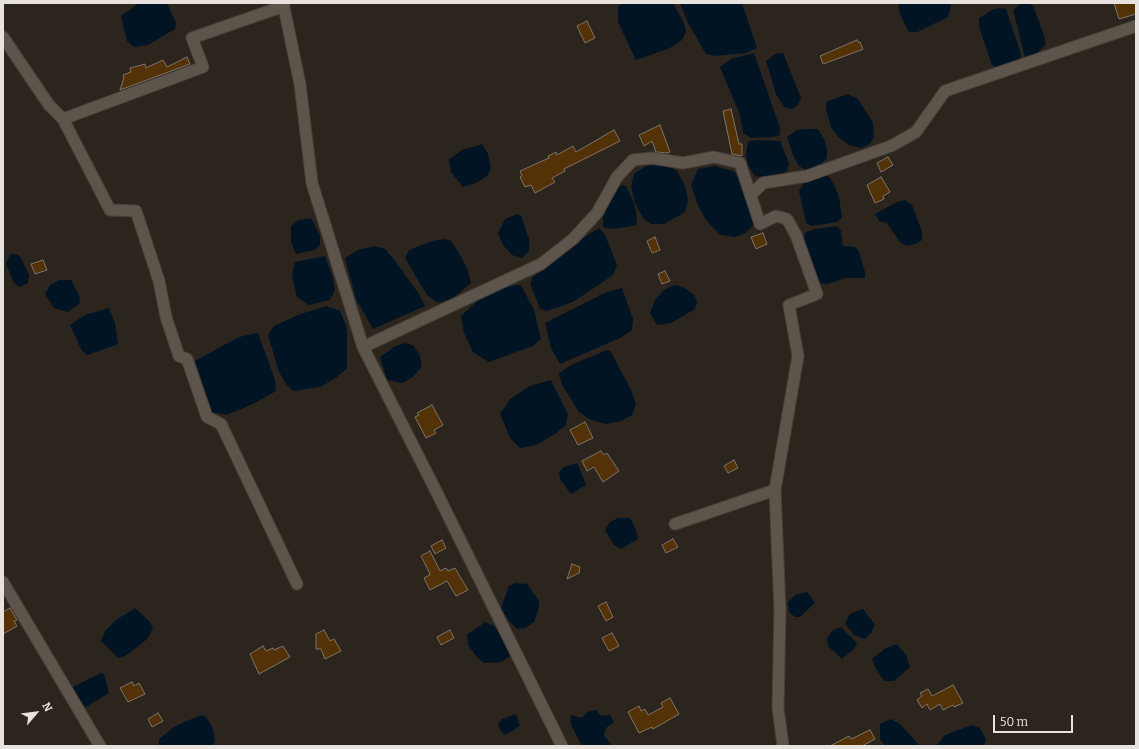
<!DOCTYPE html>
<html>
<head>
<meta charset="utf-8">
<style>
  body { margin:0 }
  #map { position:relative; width:1139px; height:749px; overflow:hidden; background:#2c251d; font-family:Bitter,serif }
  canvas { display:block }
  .frame { position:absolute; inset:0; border:4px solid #e7e2dd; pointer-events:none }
  .north { position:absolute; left:16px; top:693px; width:40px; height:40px; -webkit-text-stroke:3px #2c251d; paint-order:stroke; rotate:62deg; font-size:11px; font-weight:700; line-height:16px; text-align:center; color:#e7e2dd }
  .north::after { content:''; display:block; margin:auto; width:14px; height:18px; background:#e7e2dd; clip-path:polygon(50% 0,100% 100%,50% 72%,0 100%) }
  .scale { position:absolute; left:993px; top:715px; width:80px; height:18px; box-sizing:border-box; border:2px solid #e7e2dd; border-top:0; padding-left:5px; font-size:12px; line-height:14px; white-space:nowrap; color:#e7e2dd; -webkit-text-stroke:3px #2c251d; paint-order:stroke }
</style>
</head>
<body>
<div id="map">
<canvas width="1139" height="749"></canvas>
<div class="frame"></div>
<div class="north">N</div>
<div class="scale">50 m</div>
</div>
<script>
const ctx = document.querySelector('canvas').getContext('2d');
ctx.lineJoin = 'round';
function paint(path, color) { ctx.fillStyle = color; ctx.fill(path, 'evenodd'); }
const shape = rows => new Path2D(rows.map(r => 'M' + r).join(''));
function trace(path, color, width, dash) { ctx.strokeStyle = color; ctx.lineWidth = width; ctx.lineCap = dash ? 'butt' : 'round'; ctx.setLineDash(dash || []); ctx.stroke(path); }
paint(shape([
  [139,3,167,3,176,23,175,29,163,36,148,45,134,47,127,41,121,16],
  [624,3,673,3,684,23,686,32,682,40,670,48,636,60,618,22,618,6],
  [680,3,742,3,757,48,746,53,715,56,706,54,687,21],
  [898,3,950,3,951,7,948,17,917,32,909,32,900,14],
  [1028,3,1033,6,1043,32,1046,44,1034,56,1025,57,1013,10,1020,4],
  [999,8,1006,9,1021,54,1020,59,1010,65,998,68,992,65,979,27,979,18,992,10],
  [754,53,780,128,780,135,773,137,751,138,743,133,740,115,720,67,731,59],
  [783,53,801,98,798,105,792,109,784,107,776,94,766,61,775,54],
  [848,94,858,99,873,123,874,137,870,144,861,148,849,145,838,137,831,127,826,109,826,102],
  [807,129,818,129,825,141,827,150,827,158,822,163,806,170,799,166,793,155,787,137,797,130],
  [756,140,780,141,789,163,787,171,778,176,763,178,755,176,748,165,746,154,748,142],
  [482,144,488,154,491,169,487,176,476,183,463,187,451,172,449,159,462,150],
  [659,165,671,167,677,171,685,186,688,200,685,212,664,224,651,224,643,218,635,203,631,187,634,174,646,166],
  [715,166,735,172,747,201,754,224,746,233,735,237,720,235,706,220,697,203,691,185,698,169],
  [826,175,830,178,835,187,839,197,842,218,837,222,811,226,806,223,799,191,805,182,816,177],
  [621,185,626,186,634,203,636,211,637,225,613,229,603,227,603,217,615,192],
  [905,200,912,205,922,232,922,240,916,244,906,246,900,242,887,223,879,221,875,214,897,202],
  [517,214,521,216,529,239,529,251,522,258,512,255,503,245,498,233,505,219],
  [311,218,320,235,320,245,315,250,296,254,291,242,291,226,299,220],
  [837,226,841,231,843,246,855,247,859,252,865,272,865,278,845,278,828,284,817,283,802,244,806,232,815,229],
  [599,228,605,235,617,265,613,275,573,302,547,311,540,309,530,283,533,277,586,236],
  [445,239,451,241,459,253,467,268,471,283,453,298,438,303,427,295,405,258,409,250,432,241],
  [374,246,385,249,395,261,419,294,425,306,373,329,356,299,345,258,358,250],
  [15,254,20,256,29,275,28,283,20,287,14,283,6,264,10,255],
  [325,256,333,278,335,290,330,300,309,305,297,297,292,275,295,262],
  [59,280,71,280,79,295,80,303,68,312,54,308,45,294,50,285],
  [515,285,521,285,534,310,541,339,533,346,489,362,473,352,464,333,461,316,486,293],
  [674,285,683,287,694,295,697,301,695,309,671,323,657,325,650,313,655,300,664,290],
  [622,288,633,319,632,330,620,338,560,364,551,348,545,323,607,292],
  [326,306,340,311,347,328,347,368,336,378,320,387,293,391,286,384,279,372,268,335,274,326,298,315],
  [109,308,115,323,118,344,88,355,82,351,70,325,85,315],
  [258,333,275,380,276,391,255,403,227,415,212,412,195,361,239,337],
  [404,343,413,345,420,356,422,366,413,377,402,383,387,380,380,357,394,347],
  [607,350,611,352,632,392,636,404,632,415,621,421,606,424,589,419,579,412,562,385,559,373,573,364],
  [551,380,568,414,566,425,555,434,536,445,520,448,510,438,500,414,510,399,530,386],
  [577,463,586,485,571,494,560,479,559,472,564,467],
  [618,518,630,518,637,532,638,539,621,549,614,545,605,530,610,522],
  [515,583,527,584,539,601,539,608,534,622,525,628,517,629,508,620,501,608,509,586],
  [807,592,815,603,800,617,795,617,789,612,788,602,795,595],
  [135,608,150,622,153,629,147,639,136,648,125,656,118,658,101,641,106,630,116,620],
  [863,609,875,625,871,633,865,639,854,635,845,623,850,614],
  [485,622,494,626,510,647,511,655,502,662,484,663,476,656,468,645,467,635],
  [841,627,857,643,855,648,842,659,828,646,827,638,833,630],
  [897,644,906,655,910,667,894,681,884,681,876,669,872,659,886,648],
  [101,673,104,674,109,693,84,708,71,688],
  [596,710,601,716,610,715,614,722,606,728,604,735,612,746,582,746,572,727,570,718,571,715,582,718,587,712],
  [516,714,520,726,505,735,501,731,498,725,502,719],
  [202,715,207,718,213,729,215,742,212,746,159,746,159,739,173,728,182,723],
  [891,719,900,724,920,746,885,746,880,739,880,724],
  [971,725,980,728,986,739,984,746,936,746,945,735]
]), '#001424');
const building = shape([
  [1114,3,1136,3,1136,14,1119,19,1114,3],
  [587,21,595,38,585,43,577,26,587,21],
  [857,40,858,42,860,42,863,49,861,50,823,64,820,56,857,40],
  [187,57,190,64,120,90,124,77,123,75,131,72,130,68,145,64,146,68,163,60,167,67,187,57],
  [731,109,739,144,742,144,742,156,732,154,723,111,731,109],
  [660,125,670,152,667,153,656,152,652,141,644,146,639,135,660,125],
  [614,130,620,141,564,169,565,171,552,178,555,182,535,193,531,185,525,187,520,177,522,176,520,171,549,158,548,156,556,152,557,155,573,146,576,152,614,130],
  [888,157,893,165,881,172,877,163,888,157],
  [881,177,890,192,883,196,884,199,875,203,867,185,881,177],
  [763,233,767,244,756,249,751,237,763,233],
  [655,237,660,250,652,253,647,241,655,237],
  [43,260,47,270,35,274,31,264,43,260],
  [665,271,670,281,662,284,658,274,665,271],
  [432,405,443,425,434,430,436,433,426,438,415,417,419,415,417,413,432,405],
  [585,422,593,438,578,445,570,430,585,422],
  [601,451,604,455,607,453,619,471,603,482,594,467,587,471,582,461,601,451],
  [734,460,738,468,728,473,724,466,734,460],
  [673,539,678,547,666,553,662,545,673,539],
  [442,540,446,548,435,554,431,546,442,540],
  [430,551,440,571,446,568,448,571,455,568,468,590,456,596,447,581,430,590,424,578,430,575,429,572,421,556,430,551],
  [572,564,580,567,579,573,567,579,572,564],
  [606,602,613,617,606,621,598,606,606,602],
  [10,608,17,620,14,621,17,626,3,634,3,612,10,608],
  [324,630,330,641,334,639,341,651,325,659,321,649,316,649,316,634,324,630],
  [450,630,454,638,441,645,437,637,450,630],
  [612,633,619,646,609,651,602,638,612,633],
  [263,646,266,651,273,648,274,650,283,646,290,657,259,674,250,654,263,646],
  [132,682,134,686,139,683,145,694,128,702,120,688,132,682],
  [953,685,963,703,954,707,953,705,943,710,940,704,930,710,927,704,922,708,917,700,922,696,920,693,928,689,932,696,953,685],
  [670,698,679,714,653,729,652,727,639,733,628,712,639,706,641,711,645,709,648,715,663,707,661,703,670,698],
  [158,713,163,721,152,727,148,719,158,713],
  [870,730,875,739,862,746,830,746,849,736,851,739,870,730]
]);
paint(building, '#533207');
trace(building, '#7d746b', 1);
const street = shape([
  [283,3,300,84,312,183,363,347,435,489,562,746],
  [3,37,49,105,63,119,203,67,192,38,284,6],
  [63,119,110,210,136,211,159,281,166,317,179,356,187,359,207,417,221,424,297,584],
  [751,195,763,183,807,176,891,146,916,132,945,91,1136,26],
  [363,347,541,264,573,239,597,213,617,177,633,160,652,158,683,163,714,157,740,163,760,224,776,216,787,219,796,235,817,294,789,305,798,356,775,490],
  [675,524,775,490,780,609,778,708,783,746],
  [3,582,100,746]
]);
trace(street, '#47413a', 13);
trace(street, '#5d554c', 11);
</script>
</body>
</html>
